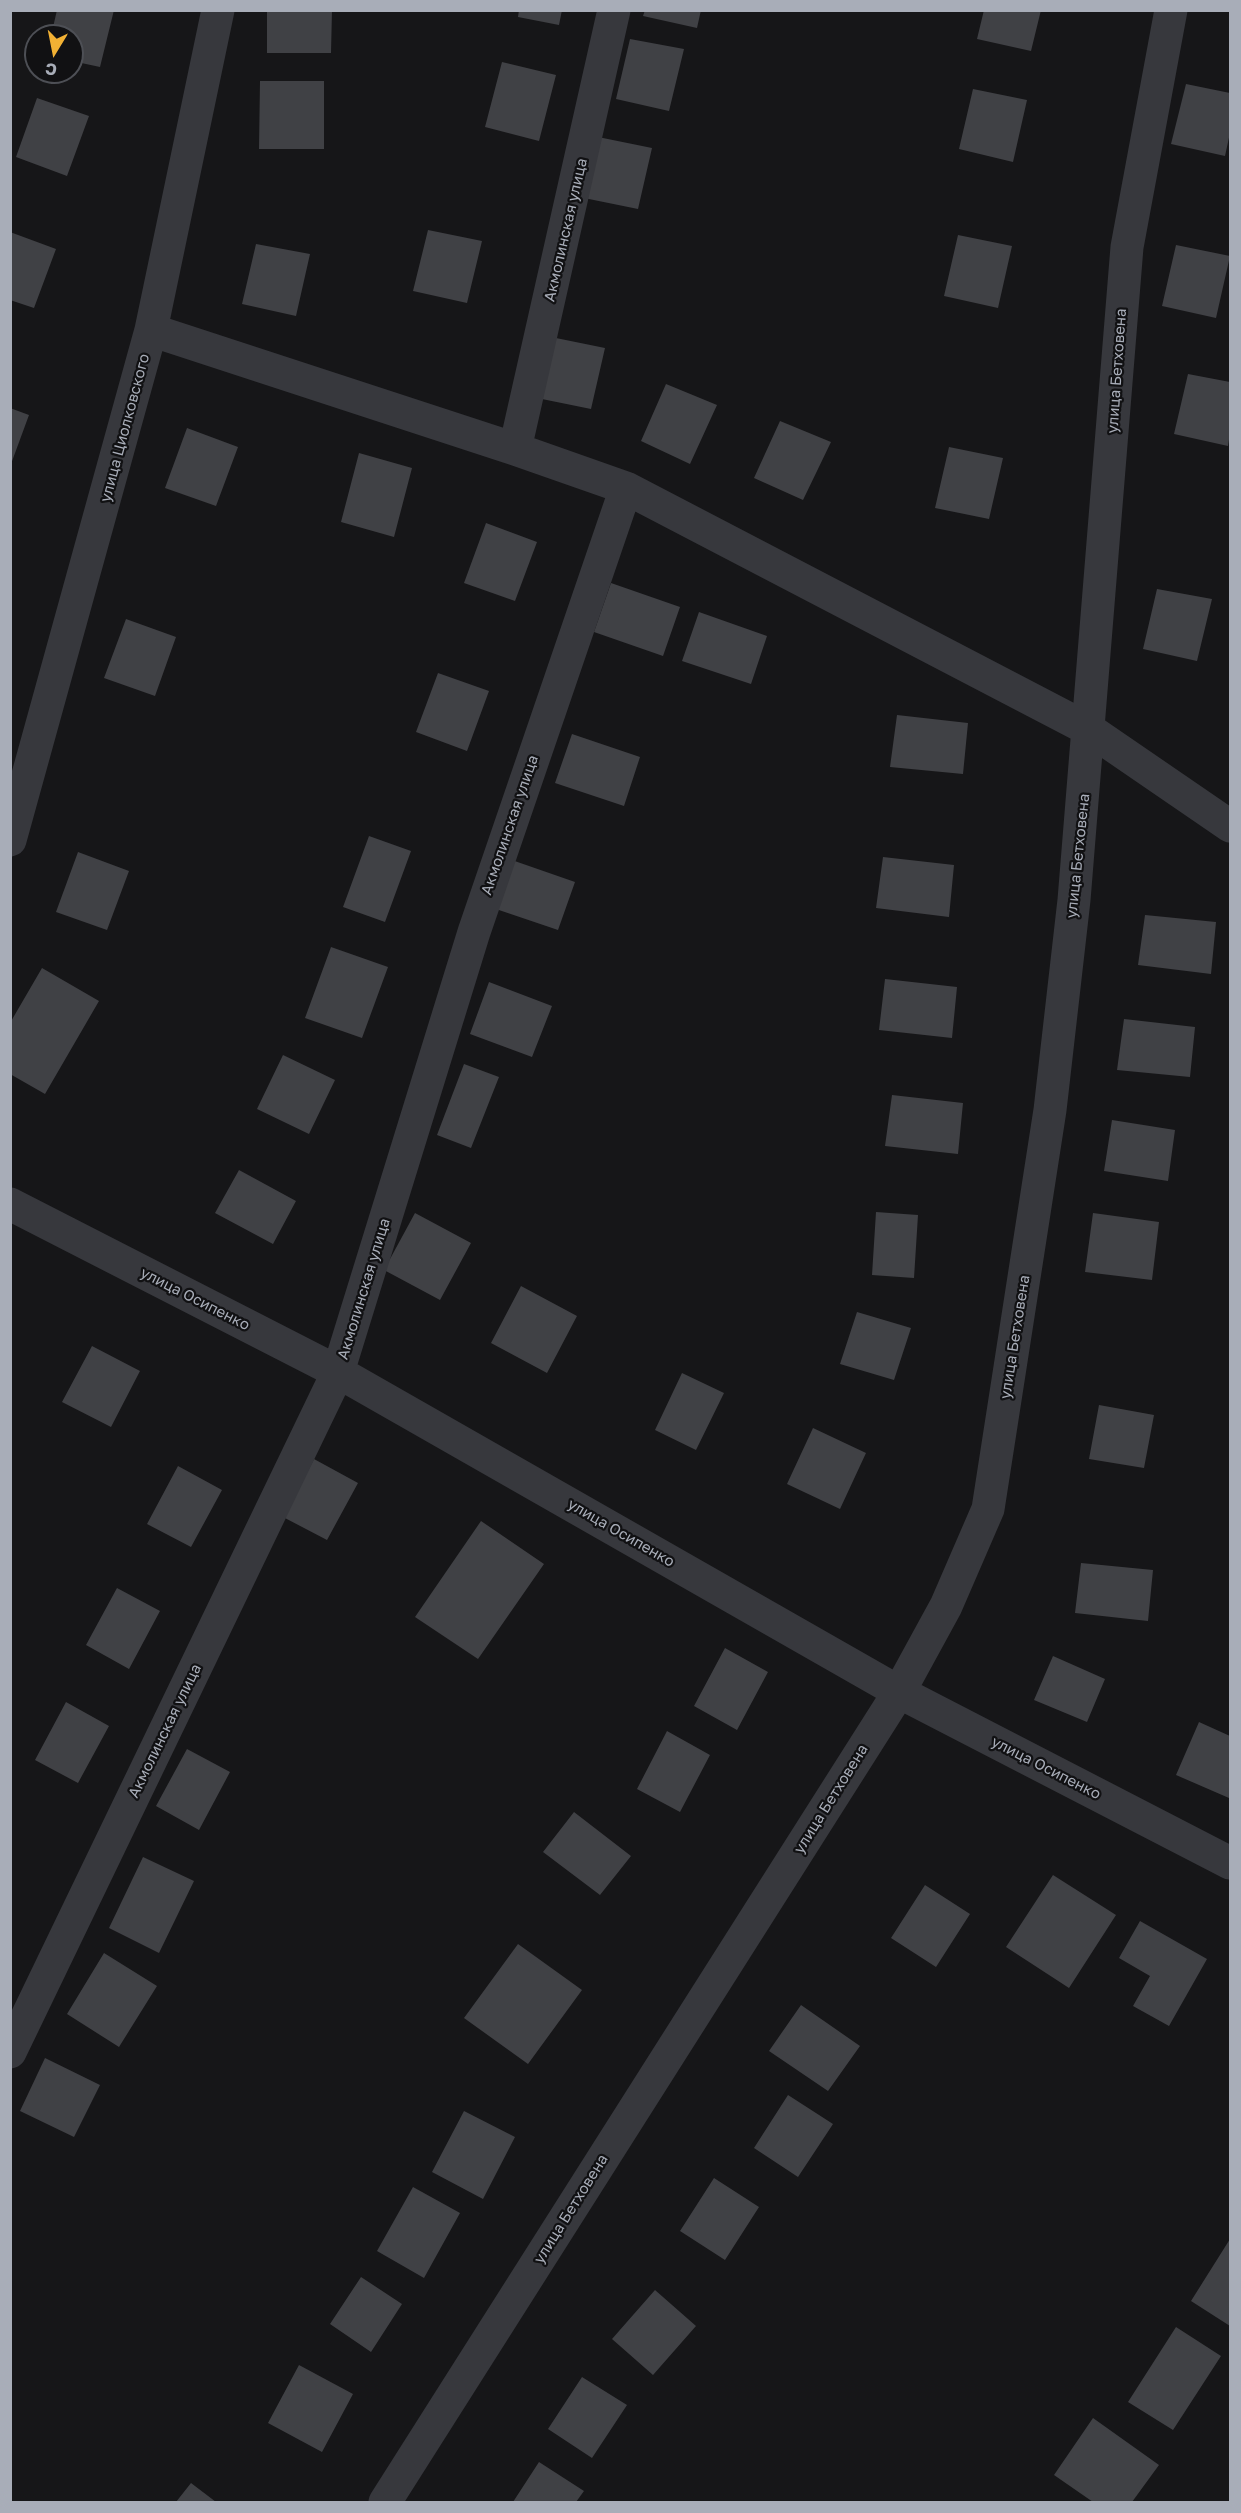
<!DOCTYPE html>
<html>
<head>
<meta charset="utf-8">
<style>
  body { margin:0 }
  #map { position:relative; width:1241px; height:2513px; overflow:hidden; background:#161618; font-family:"Golos Text",sans-serif }
  canvas { display:block }
  .frame { position:absolute; inset:0; border:12px solid #a8adb8; pointer-events:none }
  .north { position:absolute; left:24px; top:24px; width:60px; height:60px; box-sizing:border-box; background:#111113; border:2px solid #4d4f55; border-radius:50%; rotate:190deg; font-size:16px; font-weight:700; line-height:24px; text-align:center; color:#a8adb8 }
  .north::after { content:''; display:block; margin:auto; width:21px; height:27px; background:#f2b134; clip-path:polygon(50% 0,100% 100%,50% 72%,0 100%) }
</style>
</head>
<body>
<div id="map">
<canvas width="1241" height="2513"></canvas>
<div class="frame"></div>
<div class="north">С</div>
</div>
<script>
const ctx = document.querySelector('canvas').getContext('2d');
ctx.lineJoin = 'round';
function paint(path, color) { ctx.fillStyle = color; ctx.fill(path, 'evenodd'); }
const shape = rows => new Path2D(rows.map(r => 'M' + r).join(''));
function trace(path, color, width, dash) { ctx.strokeStyle = color; ctx.lineWidth = width; ctx.lineCap = dash ? 'butt' : 'round'; ctx.setLineDash(dash || []); ctx.stroke(path); }
function drawText(font, color, halo, rows, align = 'center') {
  ctx.font = font + ' "Golos Text",sans-serif'; ctx.lineWidth = 4.5; ctx.setLineDash([]); ctx.textBaseline = 'middle'; ctx.strokeStyle = halo; ctx.fillStyle = color; for (const [text, x, y, turn = 0] of rows) {
    ctx.save(); ctx.translate(x, y); ctx.rotate((+turn || 0) * Math.PI / 180); ctx.textAlign = isNaN(turn) ? turn : align; if (halo) ctx.strokeText(text, 0, 0); ctx.fillText(text, 0, 0); ctx.restore();
  }
}
paint(shape([
  [57,10,114,10,100,67,72,61,72,36,51,36],
  [267,10,332,10,331,53,267,53],
  [519,10,562,10,559,25,518,17],
  [645,10,701,10,697,28,643,16],
  [984,10,1041,10,1031,51,977,39],
  [630,39,684,49,669,111,616,99],
  [502,62,556,75,539,141,485,127],
  [260,81,324,81,324,149,259,149],
  [1186,84,1230,93,1230,133,1225,156,1171,144],
  [973,89,1027,100,1013,162,959,149],
  [37,98,89,116,67,176,16,157],
  [598,137,652,148,638,209,584,198],
  [428,230,482,241,467,303,413,291],
  [10,232,56,249,34,308,10,300],
  [958,235,1012,246,998,308,944,296],
  [256,244,310,254,296,316,242,304],
  [1176,245,1230,256,1216,318,1162,306],
  [551,337,605,348,591,409,537,398],
  [1188,374,1230,382,1230,433,1228,446,1174,434],
  [666,384,717,405,690,464,641,441],
  [10,408,29,415,11,464,10,464],
  [780,421,831,442,803,500,754,478],
  [187,428,238,447,216,506,165,488],
  [949,447,1003,458,989,519,935,508],
  [359,453,412,468,394,537,341,522],
  [486,523,537,542,515,601,464,583],
  [611,583,680,607,663,656,594,632],
  [1157,589,1212,599,1197,661,1143,649],
  [699,612,767,636,751,684,682,661],
  [126,619,176,637,155,696,104,678],
  [438,673,489,691,467,751,416,732],
  [897,715,968,723,963,774,890,767],
  [572,734,640,757,624,806,555,783],
  [369,836,411,851,385,922,343,907],
  [78,852,129,871,107,930,56,912],
  [883,857,954,865,949,917,876,908],
  [506,858,575,882,558,930,490,907],
  [1145,915,1216,922,1211,974,1138,965],
  [331,947,388,967,362,1038,305,1018],
  [42,968,99,1001,45,1094,10,1074,10,1023],
  [885,979,957,987,952,1038,879,1030],
  [489,982,552,1006,532,1057,470,1034],
  [1124,1019,1195,1027,1190,1077,1117,1070],
  [283,1055,335,1080,309,1134,257,1109],
  [464,1064,499,1077,471,1148,437,1135],
  [892,1095,963,1103,958,1154,885,1146],
  [1112,1120,1175,1130,1168,1181,1104,1171],
  [239,1170,296,1201,273,1244,215,1213],
  [876,1212,918,1215,914,1278,872,1275],
  [415,1213,471,1243,440,1300,384,1270],
  [1093,1213,1159,1222,1152,1280,1085,1272],
  [521,1286,577,1316,547,1373,491,1343],
  [857,1312,911,1328,894,1380,840,1364],
  [92,1346,140,1371,111,1427,62,1402],
  [682,1373,724,1393,696,1450,655,1430],
  [1099,1405,1154,1415,1144,1468,1089,1459],
  [813,1428,866,1453,840,1509,787,1484],
  [314,1459,358,1483,327,1540,283,1517],
  [178,1466,222,1490,191,1547,147,1524],
  [481,1521,544,1564,478,1659,415,1617],
  [1081,1563,1153,1570,1148,1621,1075,1613],
  [117,1588,160,1611,129,1669,86,1645],
  [725,1648,768,1672,737,1730,694,1706],
  [1053,1656,1105,1679,1087,1722,1034,1700],
  [66,1702,109,1726,78,1783,35,1760],
  [1199,1722,1230,1736,1229,1798,1176,1775],
  [667,1731,710,1755,680,1812,637,1789],
  [187,1749,230,1772,199,1830,156,1806],
  [574,1812,631,1856,600,1895,543,1852],
  [143,1857,194,1881,159,1953,109,1928],
  [1053,1875,1116,1915,1069,1988,1006,1947],
  [925,1885,970,1914,936,1967,891,1938],
  [1140,1921,1207,1959,1169,2026,1133,2006,1150,1976,1119,1958],
  [518,1944,582,1990,528,2064,464,2018],
  [104,1953,157,1986,119,2047,67,2014],
  [801,2005,860,2046,828,2091,769,2051],
  [45,2058,100,2085,74,2137,20,2111],
  [788,2095,833,2124,798,2177,754,2148],
  [464,2111,515,2137,483,2199,432,2172],
  [714,2178,759,2207,725,2260,680,2231],
  [413,2187,460,2213,424,2278,377,2251],
  [1230,2239,1230,2326,1191,2301],
  [361,2277,402,2304,371,2352,330,2324],
  [655,2290,696,2326,653,2375,612,2339],
  [1176,2327,1221,2356,1173,2430,1128,2402],
  [299,2365,353,2394,322,2452,268,2423],
  [582,2377,627,2405,592,2458,548,2429],
  [1093,2418,1159,2465,1132,2502,1093,2502,1054,2475],
  [539,2462,584,2491,576,2502,513,2502],
  [191,2483,216,2502,176,2502]
]), '#404145');
trace(shape([
  [151,330,515,449,626,488,1090,730,1230,826],
  [515,449,614,10],
  [10,840,151,330,218,10],
  [10,1204,338,1372,899,1692,1230,1863],
  [10,2052,338,1372,474,932,626,488],
  [385,2502,899,1692,946,1606,988,1509,1050,1110,1074,900,1127,247,1171,10]
]), '#37383d', 33);
drawText('15px', '#a8adb8', '#111113', [
  ["Акмолинская улица",566,230,-77],
  ["улица Бетховена",1117,371,-86],
  ["улица Циолковского",125,428,-75],
  ["Акмолинская улица",510,825,-71],
  ["улица Бетховена",1078,856,-84],
  ["Акмолинская улица",364,1289,-73],
  ["улица Осипенко",195,1299,27],
  ["улица Бетховена",1015,1337,-81],
  ["улица Осипенко",621,1533,30],
  ["Акмолинская улица",165,1731,-64],
  ["улица Осипенко",1046,1768,27],
  ["улица Бетховена",831,1799,-58],
  ["улица Бетховена",571,2209,-58]
]);
</script>
</body>
</html>
